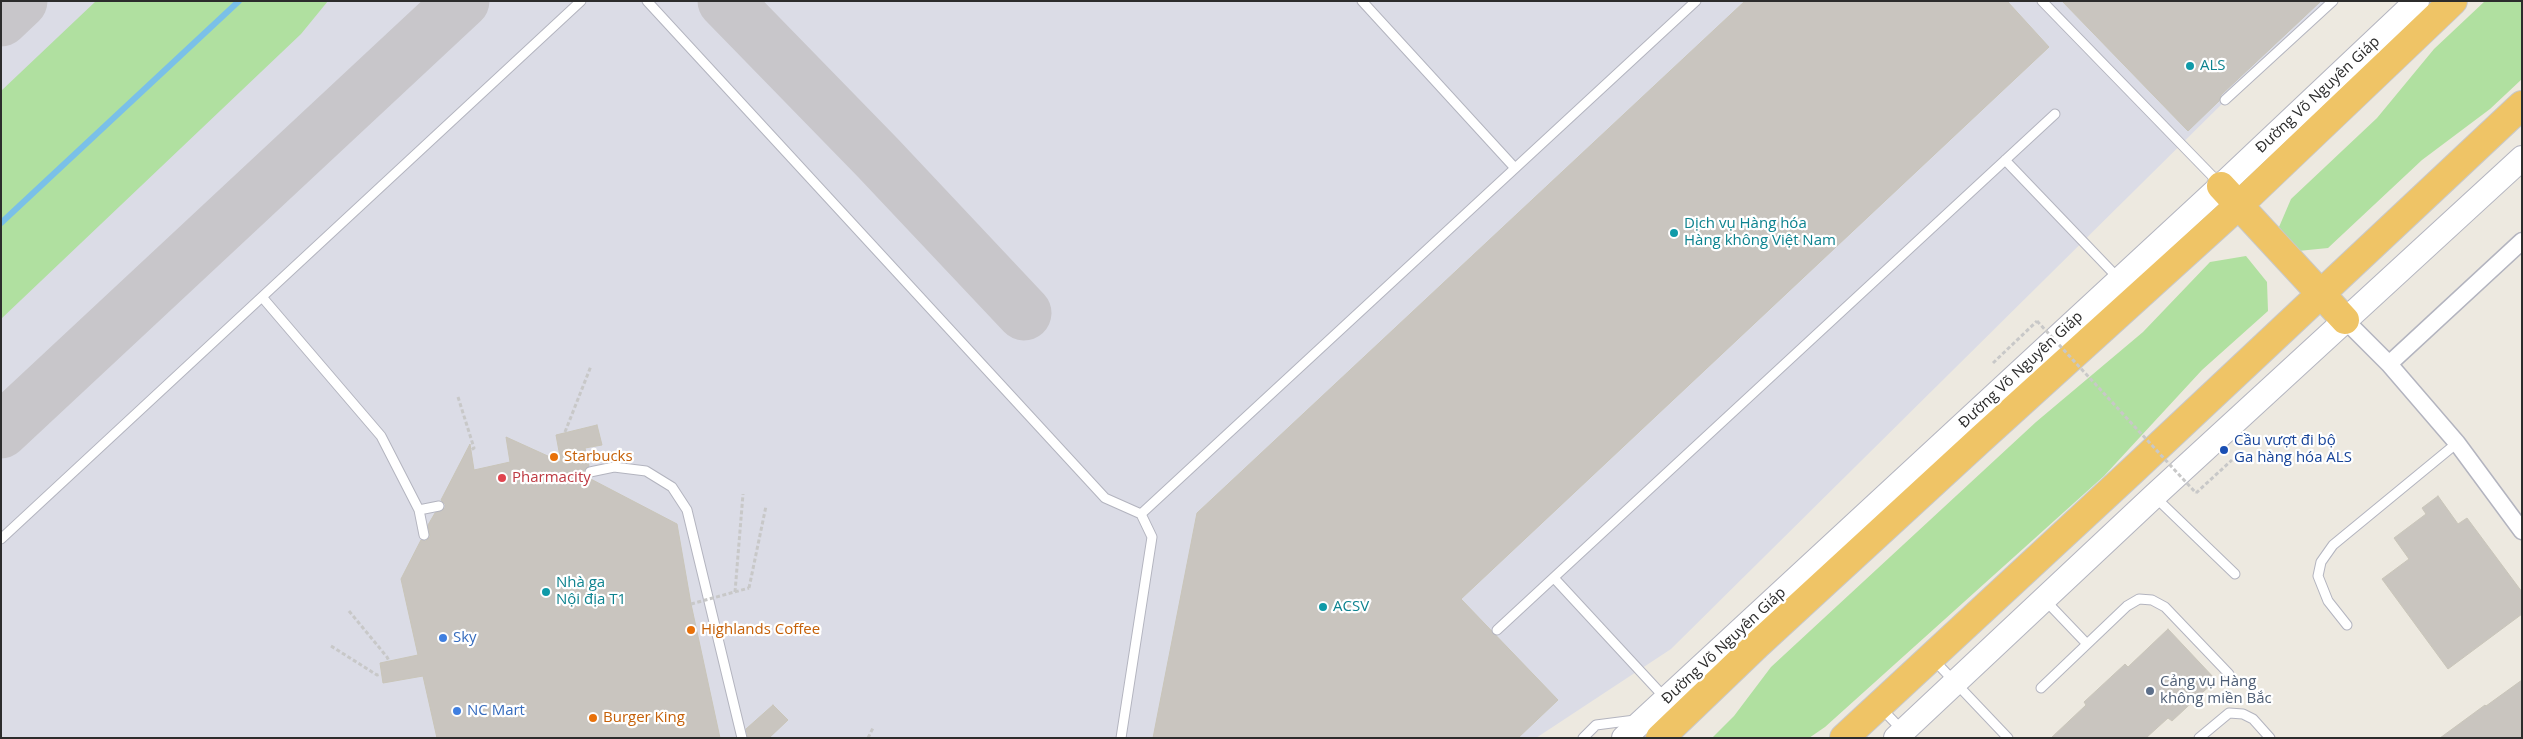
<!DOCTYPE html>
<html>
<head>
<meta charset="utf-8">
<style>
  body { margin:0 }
  #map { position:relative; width:2523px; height:739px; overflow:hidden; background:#ede9e0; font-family:"Open Sans",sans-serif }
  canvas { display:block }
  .frame { position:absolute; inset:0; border:2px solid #2c2c2c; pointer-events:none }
</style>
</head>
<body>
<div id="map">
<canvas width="2523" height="739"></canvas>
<div class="frame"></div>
</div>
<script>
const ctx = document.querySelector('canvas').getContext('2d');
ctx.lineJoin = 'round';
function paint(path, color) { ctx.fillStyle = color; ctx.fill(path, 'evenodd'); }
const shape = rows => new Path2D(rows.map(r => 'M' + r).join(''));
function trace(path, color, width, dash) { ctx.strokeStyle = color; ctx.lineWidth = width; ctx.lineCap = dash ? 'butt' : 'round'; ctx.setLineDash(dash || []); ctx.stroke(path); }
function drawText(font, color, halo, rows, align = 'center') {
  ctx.font = font + ' "Open Sans",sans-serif'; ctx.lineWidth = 4.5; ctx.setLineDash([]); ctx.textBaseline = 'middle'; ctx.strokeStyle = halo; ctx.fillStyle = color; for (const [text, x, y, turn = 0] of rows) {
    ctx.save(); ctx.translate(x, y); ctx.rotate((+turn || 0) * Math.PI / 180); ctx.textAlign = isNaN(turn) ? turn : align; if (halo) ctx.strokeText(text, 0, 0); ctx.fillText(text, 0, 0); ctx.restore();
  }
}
paint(shape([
  [1,1,2326,1,1671,649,1536,738,1,738]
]), '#dbdce6');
paint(shape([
  [96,1,328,1,301,34,1,319,1,91],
  [2485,1,2522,1,2522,79,2490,109,2422,160,2328,248,2298,251,2279,227,2291,199,2377,118,2434,49],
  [2246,256,2267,282,2268,311,2202,370,2104,476,1825,727,1809,738,1712,738,1734,716,1771,667,2036,422,2143,332,2210,262]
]), '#b0e0a0');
trace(shape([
  [1,223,239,1]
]), '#7ac0e8', 6);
trace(shape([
  [725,1,878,158,1024,313],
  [1,19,20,1],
  [1,431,462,1]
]), '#c8c6ca', 55);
const building = shape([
  [1745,1,2007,1,2049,47,1461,599,1558,700,1518,738,1153,738,1197,513,1745,1],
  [2062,1,2321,1,2221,95,2219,101,2188,131,2062,1],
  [597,425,602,445,585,448,589,466,584,470,585,476,677,524,691,604,720,738,437,738,423,676,383,683,380,663,418,655,401,579,421,540,426,541,430,537,428,525,435,513,445,508,445,504,441,500,470,444,474,470,510,462,506,437,561,462,556,435,597,425],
  [2438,496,2458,524,2467,518,2522,592,2522,614,2448,669,2382,579,2409,559,2394,538,2426,514,2422,508,2438,496],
  [2168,629,2216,680,2172,721,2168,718,2146,738,2051,738,2086,705,2084,702,2125,664,2128,667,2168,629],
  [2522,680,2522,738,2440,738,2485,705,2486,706,2522,680],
  [773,705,788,720,769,738,748,738,746,729,773,705]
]);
paint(building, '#c9c5bf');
trace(building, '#c9c5b9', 1);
const service = shape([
  [647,1,1105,498,1141,514],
  [1362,1,1514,167],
  [2042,1,2220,184],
  [2225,100,2333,1],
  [2005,160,2119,279],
  [262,297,381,436,419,510,424,535],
  [590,472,614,467,646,471,672,487,687,510,742,738],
  [2154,496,2235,574],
  [419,510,439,506],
  [1,539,581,1],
  [1554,578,1666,699],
  [2044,599,2087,644],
  [2347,625,2328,601,2318,576,2321,562,2333,545,2457,443],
  [1497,630,2055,114],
  [1932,658,2008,738],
  [2041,688,2127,606,2139,599,2152,600,2165,607,2229,674],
  [1880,707,1902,730],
  [1121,738,1152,537,1141,514,1696,1],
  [1583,738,1596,725,1635,720],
  [2199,738,2229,713,2243,714,2253,719,2270,738]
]);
const minor = shape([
  [2345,320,2389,364,2457,443,2522,531],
  [2389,364,2522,241]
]);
const secondary = shape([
  [1624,738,2221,186,2417,1],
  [1896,738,2154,496,2522,158]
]);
const trunk = shape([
  [2221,186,2345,320],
  [1660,738,1757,645,1982,438,2239,205,2453,1],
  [1844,738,2131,472,2522,105]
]);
trace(service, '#b3b4bf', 11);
trace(minor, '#b3b4bf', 19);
trace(secondary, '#b3b4bf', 26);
trace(trunk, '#c8c8c8', 30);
trace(shape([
  [1993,363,2037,321],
  [458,397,474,448,471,450],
  [565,432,591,366],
  [2196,493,2232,460],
  [749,588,766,506],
  [735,592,743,494],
  [349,611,387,657,389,661],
  [331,646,377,675,381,674],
  [868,738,873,728]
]), '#c8c8c8', 3, [4, 2.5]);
trace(service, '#fff', 9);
trace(minor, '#fff', 16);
trace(secondary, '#fff', 24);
trace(trunk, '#efc466', 28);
trace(shape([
  [2037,321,2196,493],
  [691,604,749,588]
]), '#c8c8c8', 3, [4, 2.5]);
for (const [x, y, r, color] of [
  [2190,66,5,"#0f9aa8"],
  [1674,233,5,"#0f9aa8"],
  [2224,450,5,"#1a4fb4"],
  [554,457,5,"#e8710a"],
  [502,478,5,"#e0444e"],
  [546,592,5,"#0f9aa8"],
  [1323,607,5,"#0f9aa8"],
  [691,630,5,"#e8710a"],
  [443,638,5,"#3f7fe0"],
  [2150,691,5,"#5c6f8a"],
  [457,711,5,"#3f7fe0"],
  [593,718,5,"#e8710a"]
]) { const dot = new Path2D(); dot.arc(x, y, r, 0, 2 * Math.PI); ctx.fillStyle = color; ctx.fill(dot); trace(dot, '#fff', 2); }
drawText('15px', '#0d838f', '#fff', [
  ["ALS",2200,66],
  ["Dịch vụ Hàng hóa",1684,224],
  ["Hàng không Việt Nam",1684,241],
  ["Nhà ga",556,583],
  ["Nội địa T1",556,600],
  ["ACSV",1333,607]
], 'left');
drawText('15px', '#2c2c2c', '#fff', [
  ["Đường Võ Nguyên Giáp",2318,95,-43],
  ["Đường Võ Nguyên Giáp",2021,370,-43],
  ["Đường Võ Nguyên Giáp",1724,646,-43]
]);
drawText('15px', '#164399', '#fff', [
  ["Cầu vượt đi bộ",2234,441],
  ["Ga hàng hóa ALS",2234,458]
], 'left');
drawText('15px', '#c56008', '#fff', [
  ["Starbucks",564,457],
  ["Highlands Coffee",701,630],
  ["Burger King",603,718]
], 'left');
drawText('15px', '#be3a42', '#fff', [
  ["Pharmacity",512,478]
], 'left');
drawText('15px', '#366cbe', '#fff', [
  ["Sky",453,638],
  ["NC Mart",467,711]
], 'left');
drawText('15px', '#4e5e75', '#fff', [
  ["Cảng vụ Hàng",2160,682],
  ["không miền Bắc",2160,699]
], 'left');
</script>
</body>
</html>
